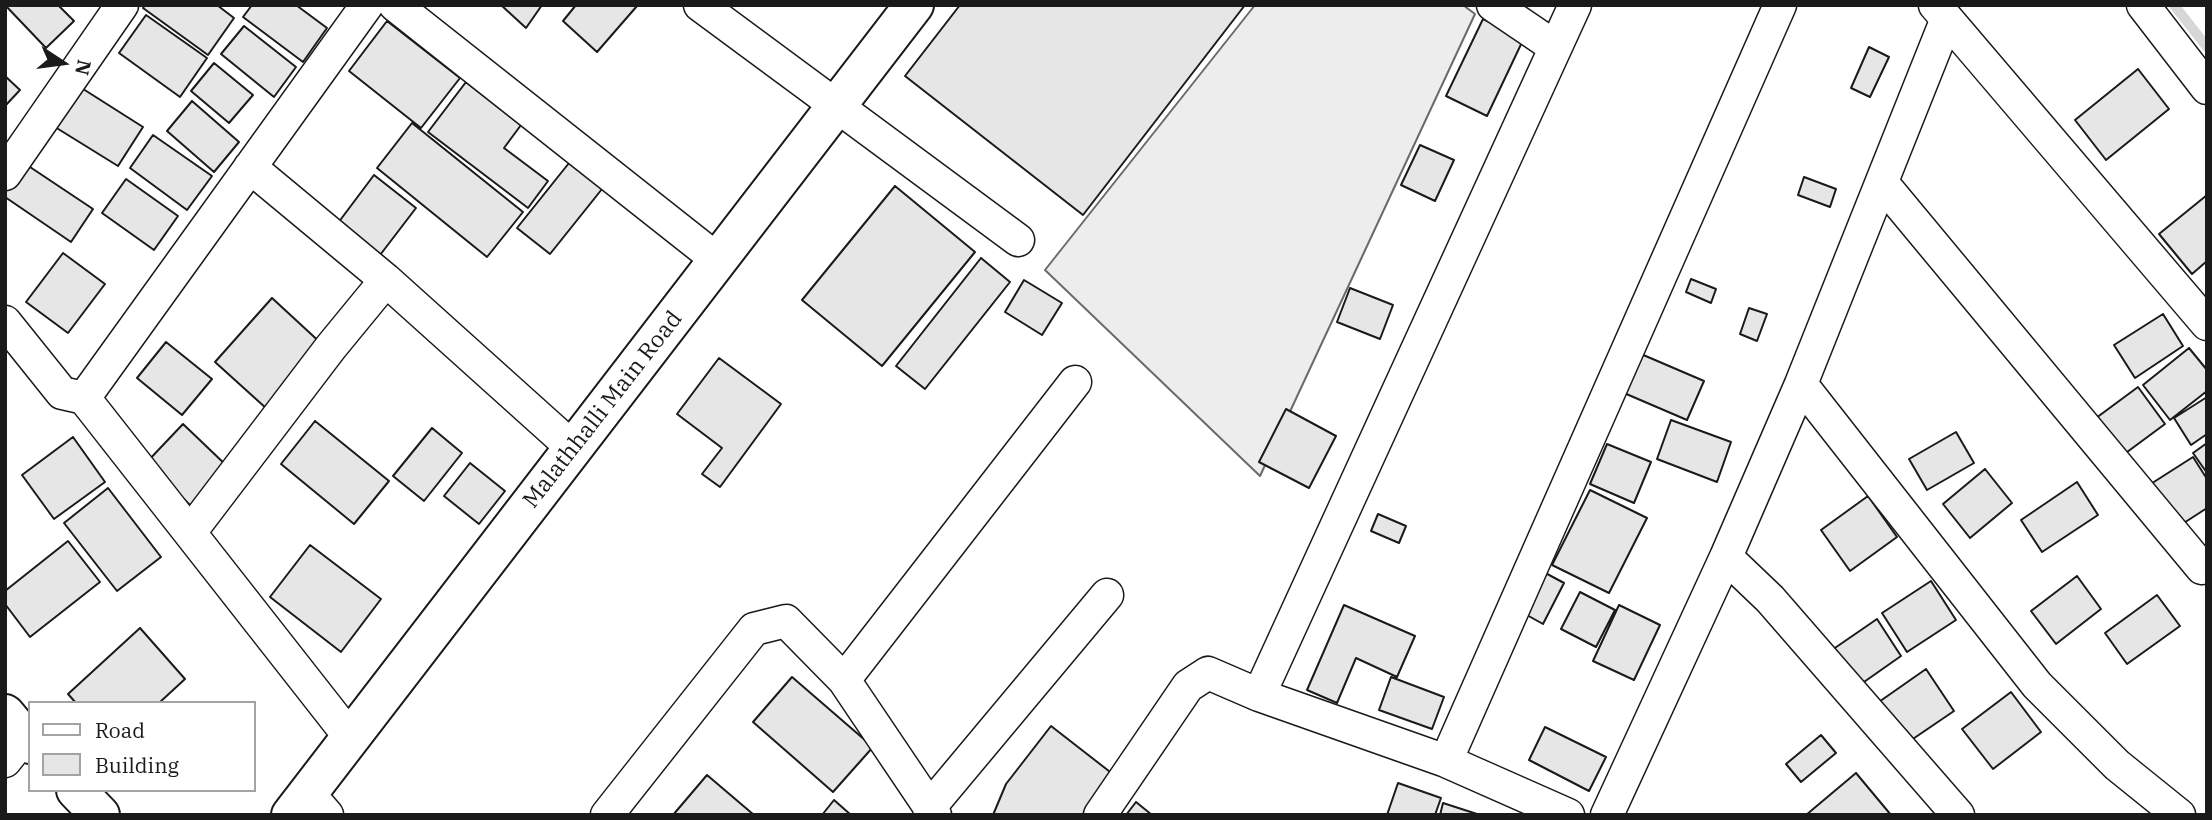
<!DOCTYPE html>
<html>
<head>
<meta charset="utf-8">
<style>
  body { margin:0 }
  #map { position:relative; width:2212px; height:820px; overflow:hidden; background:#fff; font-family:"IBM Plex Serif",serif }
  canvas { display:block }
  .frame { position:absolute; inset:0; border:7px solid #1a1a1a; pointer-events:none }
  .legend { position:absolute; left:28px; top:701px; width:228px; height:91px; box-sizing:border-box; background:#fff; border:2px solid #a3a3a3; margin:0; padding:9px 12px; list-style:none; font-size:21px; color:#1a1a1a }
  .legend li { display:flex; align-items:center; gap:14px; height:35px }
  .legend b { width:35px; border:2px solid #a3a3a3 }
  .north { position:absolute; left:28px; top:28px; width:70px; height:70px; -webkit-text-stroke:5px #fff; paint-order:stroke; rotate:103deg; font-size:19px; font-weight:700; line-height:28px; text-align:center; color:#1a1a1a }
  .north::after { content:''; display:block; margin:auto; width:24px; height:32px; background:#1a1a1a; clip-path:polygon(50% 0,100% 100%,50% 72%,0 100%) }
</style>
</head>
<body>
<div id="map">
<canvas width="2212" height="820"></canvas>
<div class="frame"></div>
<ul class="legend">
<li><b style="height:9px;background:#fff"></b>Road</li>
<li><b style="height:19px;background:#e6e6e6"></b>Building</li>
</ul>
<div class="north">N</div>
</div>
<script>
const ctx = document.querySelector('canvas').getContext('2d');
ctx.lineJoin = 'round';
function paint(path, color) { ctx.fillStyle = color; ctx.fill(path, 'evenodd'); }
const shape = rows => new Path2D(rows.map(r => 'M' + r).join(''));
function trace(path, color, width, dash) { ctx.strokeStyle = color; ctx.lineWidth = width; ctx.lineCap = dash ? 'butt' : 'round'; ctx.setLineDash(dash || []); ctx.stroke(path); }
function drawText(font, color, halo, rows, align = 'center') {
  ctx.font = font + ' "IBM Plex Serif",serif'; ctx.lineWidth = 5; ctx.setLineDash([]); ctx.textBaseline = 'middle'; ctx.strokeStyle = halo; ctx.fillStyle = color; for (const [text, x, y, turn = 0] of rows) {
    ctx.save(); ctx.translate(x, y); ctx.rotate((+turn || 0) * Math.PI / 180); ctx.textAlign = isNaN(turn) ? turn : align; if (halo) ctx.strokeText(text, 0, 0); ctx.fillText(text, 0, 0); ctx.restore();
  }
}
const built = shape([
  [1255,5,1463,5,1475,14,1260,476,1045,270,1255,5]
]);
paint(built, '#ededed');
trace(built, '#6a6a6a', 2);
trace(shape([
  [2174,5,2207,47]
]), '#d7d7d7', 10);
const building = shape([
  [5,5,58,5,74,21,46,48,5,5],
  [145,5,217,5,234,18,208,55,143,8,145,5],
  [252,5,296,5,327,28,303,62,243,17,252,5],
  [501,5,542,5,526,28,501,5],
  [576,5,636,5,637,6,597,52,563,21,576,5],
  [960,5,1245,5,1083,215,905,76,960,5],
  [146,15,207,58,180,97,119,53,146,15],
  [1483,19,1524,38,1487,116,1446,96,1483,19],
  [387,21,460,78,421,128,349,71,387,21],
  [244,26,296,67,274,97,221,54,244,26],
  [1869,47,1889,57,1870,97,1851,88,1869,47],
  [214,63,253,95,229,123,191,91,214,63],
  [2138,69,2169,109,2106,160,2075,120,2138,69],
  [5,76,20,90,5,106,5,76],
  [466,82,521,125,504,148,548,181,528,208,428,132,466,82],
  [80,87,143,127,118,166,55,127,80,87],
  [192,101,239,142,214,172,167,131,192,101],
  [412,123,523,212,487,257,377,168,412,123],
  [153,135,212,176,187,210,130,168,153,135],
  [1420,145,1454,160,1435,201,1401,185,1420,145],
  [24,163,93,209,71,242,5,197,5,191,24,163],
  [569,163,602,189,550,254,517,228,569,163],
  [374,175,416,208,377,259,335,227,374,175],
  [1804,177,1836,189,1830,207,1798,195,1804,177],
  [126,179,178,216,154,250,102,213,126,179],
  [895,186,975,252,882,366,802,300,895,186],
  [2207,195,2207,261,2192,274,2159,234,2207,195],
  [63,253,105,284,68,333,26,302,63,253],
  [981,258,1010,282,925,389,896,366,981,258],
  [1691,279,1716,289,1711,303,1686,292,1691,279],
  [1024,280,1062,303,1042,335,1005,312,1024,280],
  [1350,288,1393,305,1380,339,1337,322,1350,288],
  [272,298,324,346,267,409,215,362,272,298],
  [1749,308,1767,314,1757,341,1740,334,1749,308],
  [2163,314,2183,346,2135,378,2114,345,2163,314],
  [166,342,212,379,182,415,137,378,166,342],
  [2189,348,2207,370,2207,391,2170,420,2143,385,2189,348],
  [1641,354,1704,381,1687,420,1624,393,1641,354],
  [719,358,781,404,720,487,702,474,722,448,677,414,719,358],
  [2138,387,2165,424,2119,458,2092,421,2138,387],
  [2207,397,2207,434,2191,445,2174,418,2207,397],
  [1286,409,1336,436,1309,488,1259,462,1286,409],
  [1671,420,1731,442,1717,482,1657,459,1671,420],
  [315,421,389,481,354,524,281,464,315,421],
  [183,424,228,467,191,506,146,463,183,424],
  [432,428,462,453,424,501,393,476,432,428],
  [1956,432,1974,463,1927,490,1909,459,1956,432],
  [73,437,105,482,54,519,22,475,73,437],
  [2207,443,2207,473,2193,453,2207,443],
  [1607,444,1651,462,1634,503,1590,484,1607,444],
  [2193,457,2207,479,2207,508,2173,530,2146,487,2193,457],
  [470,463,505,491,479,524,444,496,470,463],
  [1985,469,2012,503,1970,538,1943,504,1985,469],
  [2077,482,2098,515,2042,552,2021,520,2077,482],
  [108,488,161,557,117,591,64,523,108,488],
  [1590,490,1647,518,1609,593,1552,565,1590,490],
  [1868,496,1897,537,1850,571,1821,530,1868,496],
  [1378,514,1406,526,1399,543,1371,531,1378,514],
  [68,541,100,582,30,637,5,604,5,591,68,541],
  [310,545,381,599,341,652,270,597,310,545],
  [1538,569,1564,583,1543,624,1516,609,1538,569],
  [2077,576,2101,609,2056,644,2031,611,2077,576],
  [1931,581,1956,620,1907,652,1882,613,1931,581],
  [1580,592,1615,610,1596,647,1561,629,1580,592],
  [2157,595,2180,626,2127,664,2105,633,2157,595],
  [1344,605,1415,636,1397,677,1356,658,1337,703,1307,690,1344,605],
  [1619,605,1660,625,1634,680,1593,661,1619,605],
  [1877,619,1901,656,1854,689,1829,652,1877,619],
  [140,628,185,679,159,703,76,703,68,694,140,628],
  [1926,669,1954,711,1904,745,1876,704,1926,669],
  [792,677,873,747,833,792,753,722,792,677],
  [1391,677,1444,697,1432,729,1379,710,1391,677],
  [2011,692,2041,732,1993,769,1962,729,2011,692],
  [1051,726,1114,775,1083,815,993,815,1006,784,1051,726],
  [1545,727,1606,757,1589,791,1529,760,1545,727],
  [1821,735,1836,753,1801,782,1786,764,1821,735],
  [1856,773,1891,815,1806,815,1856,773],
  [707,775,754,815,673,815,707,775],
  [1398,783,1441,798,1435,815,1387,815,1398,783],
  [834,800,851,815,822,815,834,800],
  [1136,802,1152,815,1126,815,1136,802],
  [1443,803,1477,814,1477,815,1440,815,1443,803]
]);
paint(building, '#e6e6e6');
trace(building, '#1a1a1a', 2);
const minor = shape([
  [395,5,719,261],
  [700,5,1018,240],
  [1493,5,1555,47],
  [1935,5,2207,324],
  [2143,5,2207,88],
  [5,174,122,5],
  [1883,184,2202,568],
  [386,280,574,449],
  [5,322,62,393,84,398,367,5],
  [1801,384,2037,685,2117,765,2179,815],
  [84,398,350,737],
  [191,531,331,347,386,280,250,167],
  [1726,557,1770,599,1958,815],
  [844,680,1075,382],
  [5,761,24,737],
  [1446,761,1780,5],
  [308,793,327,815],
  [929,808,1107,595],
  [607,815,754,629,786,621,844,680,935,815],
  [1100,815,1188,686,1208,673,1259,695],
  [1568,815,1446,761,1259,695,1575,5],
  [1607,815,1726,557,1801,384,1946,21]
]);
const tertiary = shape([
  [5,714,30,744],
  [76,790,100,815]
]);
const secondary = shape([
  [291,815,914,5]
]);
trace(minor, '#1a1a1a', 35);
trace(tertiary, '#1a1a1a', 42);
trace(secondary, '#1a1a1a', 42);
trace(minor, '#fff', 32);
trace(tertiary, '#fff', 38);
trace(secondary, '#fff', 38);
drawText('23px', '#1a1a1a', '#fff', [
  ["Malathhalli Main Road",603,410,-52]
]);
</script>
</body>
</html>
